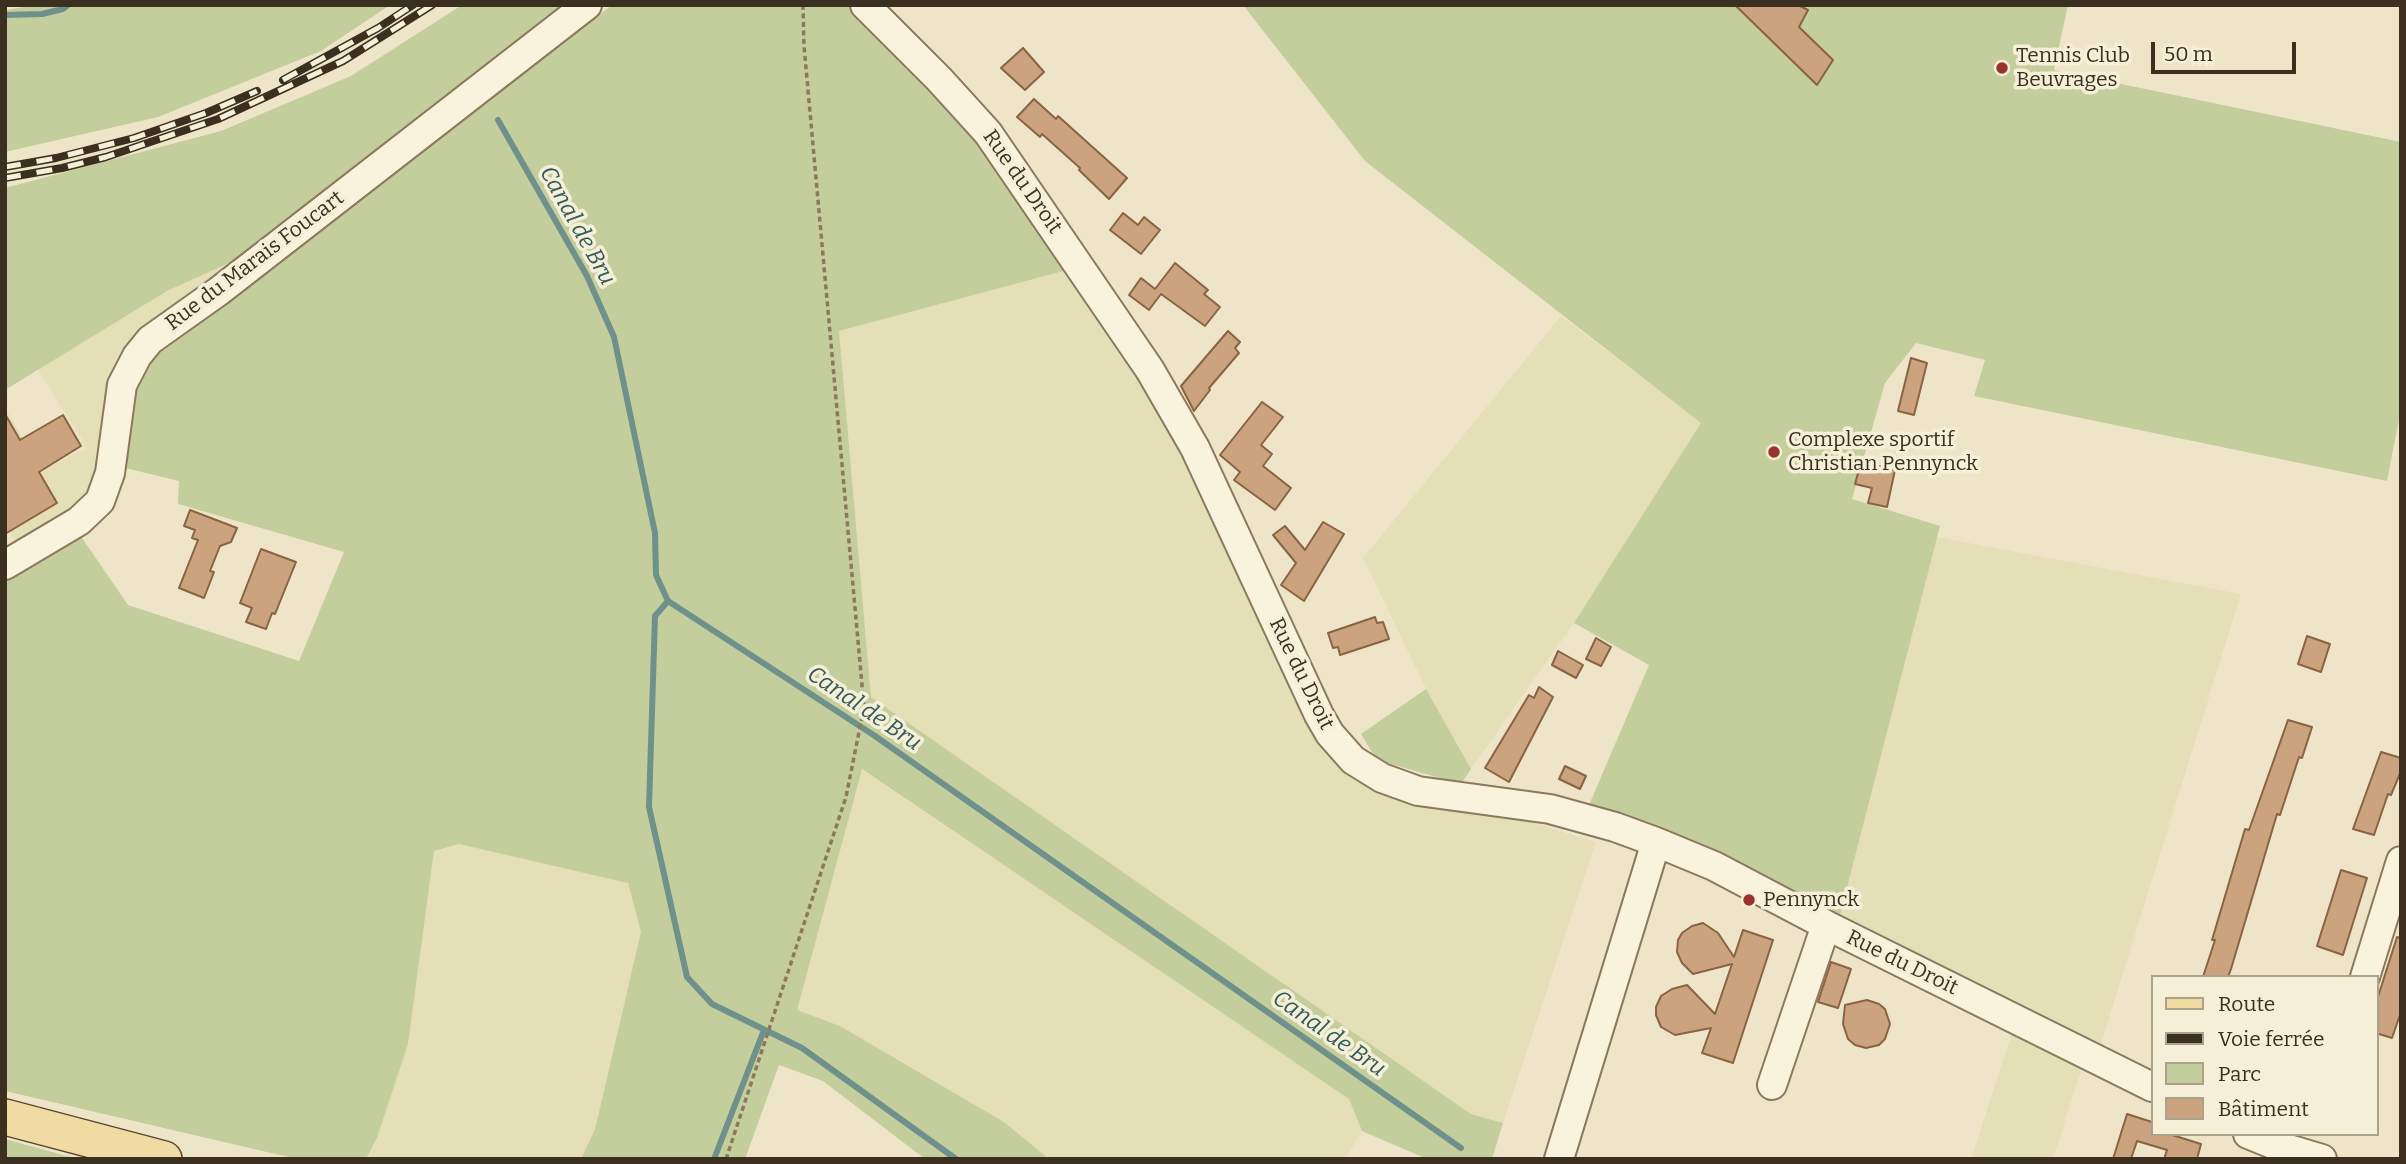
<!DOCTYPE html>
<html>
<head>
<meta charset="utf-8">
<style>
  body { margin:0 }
  #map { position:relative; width:2406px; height:1164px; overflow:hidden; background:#eee5c8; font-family:Bitter,serif }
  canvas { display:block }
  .frame { position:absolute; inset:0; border:7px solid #3b2f20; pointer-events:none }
  .legend { position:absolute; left:2151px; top:975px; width:228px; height:161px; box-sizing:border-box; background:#f6efd8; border:2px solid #aba28e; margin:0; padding:9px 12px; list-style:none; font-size:21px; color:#3b2f20 }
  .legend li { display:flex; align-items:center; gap:14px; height:35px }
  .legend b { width:35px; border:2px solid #aba28e }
  .scale { position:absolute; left:2151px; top:42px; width:145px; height:32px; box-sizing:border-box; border:4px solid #3b2f20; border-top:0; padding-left:9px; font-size:21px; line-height:24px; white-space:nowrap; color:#3b2f20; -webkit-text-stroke:5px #f6efd8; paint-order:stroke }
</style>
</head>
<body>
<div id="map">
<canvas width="2406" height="1164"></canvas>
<div class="frame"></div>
<ul class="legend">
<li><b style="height:9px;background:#f0dca2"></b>Route</li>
<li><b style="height:9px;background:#3b2f20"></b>Voie ferrée</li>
<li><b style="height:19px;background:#c4cd9c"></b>Parc</li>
<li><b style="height:19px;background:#cca37f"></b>Bâtiment</li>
</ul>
<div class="scale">50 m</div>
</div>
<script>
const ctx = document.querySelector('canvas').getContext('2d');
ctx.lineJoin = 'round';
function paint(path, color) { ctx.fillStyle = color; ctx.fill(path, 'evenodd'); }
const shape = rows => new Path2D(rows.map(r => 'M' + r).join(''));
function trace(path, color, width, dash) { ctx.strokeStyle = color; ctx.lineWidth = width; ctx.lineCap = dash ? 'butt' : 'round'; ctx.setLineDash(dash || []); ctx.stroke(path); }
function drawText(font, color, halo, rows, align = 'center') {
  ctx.font = font + ' Bitter,serif'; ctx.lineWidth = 7; ctx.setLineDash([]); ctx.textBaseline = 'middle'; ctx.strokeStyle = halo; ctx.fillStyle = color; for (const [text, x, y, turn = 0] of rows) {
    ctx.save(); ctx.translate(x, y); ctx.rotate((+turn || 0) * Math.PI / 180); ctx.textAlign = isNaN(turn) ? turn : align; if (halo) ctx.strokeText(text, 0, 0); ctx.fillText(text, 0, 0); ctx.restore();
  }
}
paint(shape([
  [240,258,97,470,86,496,64,517,20,547,5,526,5,408,42,470,87,448,38,370,167,291],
  [1071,269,1175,439,1300,699,1342,760,1381,792,1527,821,1596,842,1503,1123,1471,1114,871,697,839,331],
  [1561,316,1702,423,1574,623,1471,769,1426,689,1363,558],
  [1937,537,2241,594,2100,1047,1840,915],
  [861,769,1349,1099,1362,1131,1345,1159,1049,1159,1004,1122,840,1026,796,1010],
  [459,844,628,882,641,932,595,1129,581,1159,366,1159,377,1138,408,1044,434,851],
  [2013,1030,2083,1064,2053,1159,1971,1159]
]), '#e4dfb6');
paint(shape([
  [38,5,390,5,321,51,158,117,5,152,5,10],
  [462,5,567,5,240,258,167,291,5,390,5,188,221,131,351,76],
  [612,5,852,5,951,103,1071,269,839,331,871,697,1471,1114,1503,1123,1492,1159,1427,1159,1362,1131,1349,1099,862,769,797,1010,840,1026,1004,1122,1049,1159,925,1159,823,1081,779,1065,745,1159,581,1159,595,1129,641,932,628,883,459,844,434,851,408,1044,377,1138,366,1159,297,1159,5,1091,5,580,80,535,128,605,299,661,344,552,178,504,179,481,121,467,130,399,148,359],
  [1243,5,2068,5,2054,70,2401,142,2401,409,2387,481,1974,396,1985,360,1916,343,1885,383,1852,499,1940,526,1840,915,1589,805,1649,665,1574,623,1701,423,1365,161],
  [1426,689,1471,769,1461,784,1377,760,1361,734],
  [5,1139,78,1159,5,1159]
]), '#c4cd9c');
trace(shape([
  [5,15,42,14,63,9,68,5],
  [498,120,587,276,614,337,655,533,656,575,668,601,875,736,1461,1148],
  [668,601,655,616,649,807,687,977,712,1004,802,1048,956,1159],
  [714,1159,764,1030]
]), '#6f918b', 6);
const building = shape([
  [1735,5,1798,5,1808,10,1799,27,1833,60,1817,85,1735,5],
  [1023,48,1044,72,1025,90,1001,68,1023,48],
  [1034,99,1056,119,1058,116,1127,178,1109,199,1079,170,1080,168,1042,134,1040,137,1017,117,1034,99],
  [1123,213,1138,225,1144,217,1160,230,1141,254,1110,230,1123,213],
  [1175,263,1208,290,1204,294,1220,307,1205,326,1161,294,1149,310,1129,295,1141,278,1155,289,1175,263],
  [1228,331,1240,342,1235,348,1239,353,1209,388,1210,390,1194,411,1181,386,1228,331],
  [1911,358,1927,363,1914,415,1898,411,1911,358],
  [1262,402,1283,417,1261,445,1272,454,1263,466,1291,488,1275,510,1234,480,1240,472,1220,455,1262,402],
  [5,414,20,440,63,415,81,446,39,472,57,503,5,534,5,414],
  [1861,462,1895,470,1887,507,1868,503,1872,488,1855,484,1861,462],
  [190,510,237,528,231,542,220,546,210,571,214,572,204,598,179,588,198,540,192,538,195,530,184,526,190,510],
  [1323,522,1344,534,1304,601,1281,585,1296,563,1273,535,1285,526,1305,550,1323,522],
  [261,549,296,562,275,614,272,613,266,629,246,622,252,608,240,603,261,549],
  [1375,617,1377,623,1383,622,1389,639,1340,655,1338,647,1333,648,1328,633,1375,617],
  [2307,636,2330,644,2321,672,2298,664,2307,636],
  [1596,638,1611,647,1601,666,1586,659,1596,638],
  [1558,651,1583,665,1576,678,1552,665,1558,651],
  [1539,687,1553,697,1509,782,1485,768,1529,695,1534,698,1539,687],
  [2288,720,2312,727,2302,758,2299,757,2280,815,2277,814,2231,969,2228,977,2203,977,2215,940,2212,940,2245,829,2249,830,2288,720],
  [2381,752,2401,758,2401,771,2391,795,2388,794,2374,835,2353,829,2381,752],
  [1565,766,1586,776,1580,789,1559,779,1565,766],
  [2341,870,2367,878,2343,955,2317,946,2341,870],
  [1703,923,1718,933,1734,957,1743,930,1773,940,1733,1063,1702,1053,1711,1028,1675,1035,1661,1027,1656,1015,1656,1007,1661,996,1672,989,1687,985,1715,1014,1732,964,1693,974,1682,963,1677,952,1678,940,1682,933,1692,926,1703,923],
  [2397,937,2401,938,2401,1012,2392,1038,2376,1033,2376,1003,2397,937],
  [1831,962,1851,969,1838,1008,1818,1002,1831,962],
  [1867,1000,1879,1004,1885,1009,1890,1024,1885,1039,1879,1045,1866,1048,1855,1045,1848,1039,1843,1024,1845,1005,1867,1000],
  [2127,1114,2152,1122,2152,1134,2169,1134,2201,1144,2197,1159,2164,1159,2167,1150,2137,1141,2131,1159,2113,1159,2127,1114]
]);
paint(building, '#cca37f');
trace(building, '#896343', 2);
const minor = shape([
  [865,5,939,79,988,133,1150,370,1195,448,1319,715,1330,734,1353,760,1382,778,1418,791,1550,809,1615,827,1656,842,1714,866,1826,925,2152,1087],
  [5,565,79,521,100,501,110,473,122,385,137,356,150,340,219,291,587,5],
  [2365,977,2401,861],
  [1772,1085,1826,925],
  [2248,1134,2275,1145,2322,1159],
  [1559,1159,1656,842]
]);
const major = shape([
  [5,1117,164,1159]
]);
trace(minor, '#8b785d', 32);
trace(major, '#594631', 38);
trace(shape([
  [726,1159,846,797,864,707,804,46,803,5]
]), '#8b785d', 3.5, [5, 3.5]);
trace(minor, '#f9f2dc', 28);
trace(major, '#f0dca2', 35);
const rail = shape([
  [283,80,378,28,413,5],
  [5,167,56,158,134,138,206,113,257,91],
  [5,178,62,168,106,157,218,119,343,61,432,5]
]);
trace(rail, '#3b2f20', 8);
trace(rail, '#f6efd8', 5, [16]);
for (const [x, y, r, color] of [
  [2002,68,7,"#99332e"],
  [1774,452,7,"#99332e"],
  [1749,900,7,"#99332e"]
]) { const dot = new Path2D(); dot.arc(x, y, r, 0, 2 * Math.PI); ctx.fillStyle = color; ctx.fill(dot); trace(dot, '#f6efd8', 2.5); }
drawText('21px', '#3b2f20', '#f6efd8', [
  ["Tennis Club",2016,56],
  ["Beuvrages",2016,80],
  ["Complexe sportif",1788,440],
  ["Christian Pennynck",1788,464],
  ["Pennynck",1763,900]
], 'left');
drawText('21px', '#3b2f20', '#f6efd8', [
  ["Rue du Droit",1022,182,55],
  ["Rue du Marais Foucart",255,261,-37],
  ["Rue du Droit",1301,674,64],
  ["Rue du Droit",1902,963,26]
]);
drawText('italic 23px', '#305b5a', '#f6efd8', [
  ["Canal de Bru",577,226,61],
  ["Canal de Bru",864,709,34],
  ["Canal de Bru",1329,1034,35]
]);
</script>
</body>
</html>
